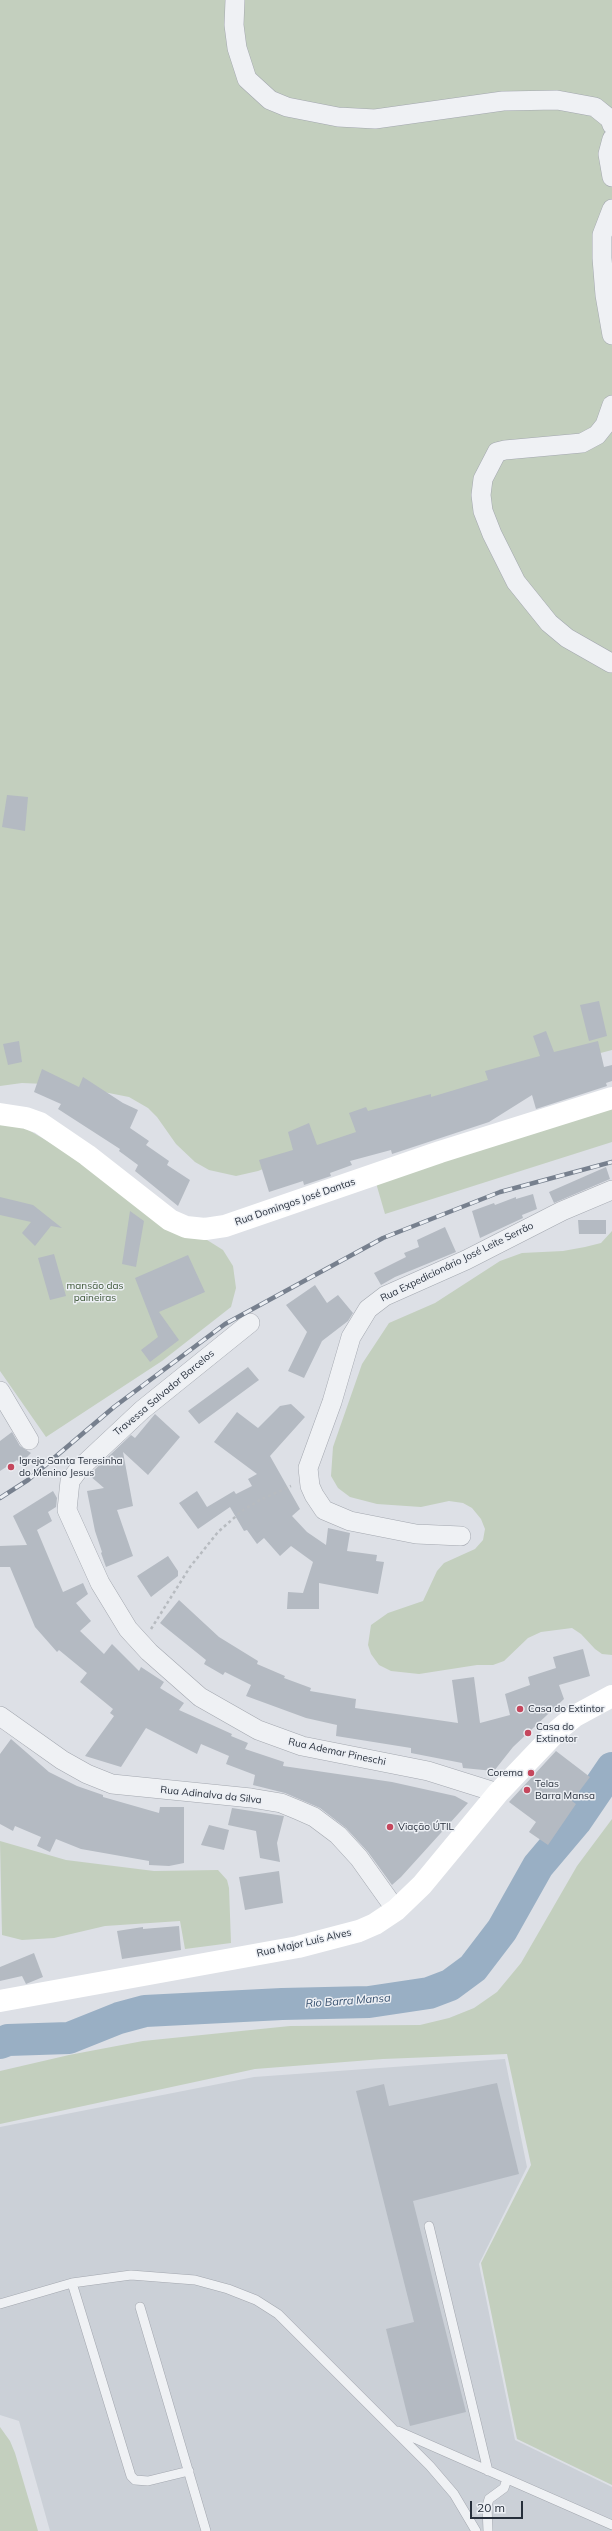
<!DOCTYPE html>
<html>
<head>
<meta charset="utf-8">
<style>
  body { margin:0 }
  #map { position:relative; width:612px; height:2531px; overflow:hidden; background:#dde0e6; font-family:Mulish,sans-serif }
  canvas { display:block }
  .scale { position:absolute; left:470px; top:2501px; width:53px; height:18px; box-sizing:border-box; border:2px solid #272f3b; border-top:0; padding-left:5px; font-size:12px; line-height:14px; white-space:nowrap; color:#272f3b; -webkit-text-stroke:3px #eceff4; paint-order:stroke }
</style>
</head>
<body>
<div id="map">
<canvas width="612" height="2531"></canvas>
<div class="scale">20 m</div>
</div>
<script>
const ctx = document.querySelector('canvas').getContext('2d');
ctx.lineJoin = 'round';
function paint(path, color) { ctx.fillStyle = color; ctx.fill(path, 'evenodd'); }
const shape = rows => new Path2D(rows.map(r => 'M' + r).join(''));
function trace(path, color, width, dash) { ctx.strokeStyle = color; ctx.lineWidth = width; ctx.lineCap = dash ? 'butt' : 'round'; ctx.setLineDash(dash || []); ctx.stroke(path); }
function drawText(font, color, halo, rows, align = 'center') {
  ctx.font = font + ' Mulish,sans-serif'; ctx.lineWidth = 3; ctx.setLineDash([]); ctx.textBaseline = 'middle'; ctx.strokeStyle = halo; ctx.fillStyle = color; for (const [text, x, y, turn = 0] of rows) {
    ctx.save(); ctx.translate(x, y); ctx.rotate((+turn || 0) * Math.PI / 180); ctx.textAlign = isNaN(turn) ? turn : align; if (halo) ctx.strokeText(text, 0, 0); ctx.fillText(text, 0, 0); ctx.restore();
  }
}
paint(shape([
  [505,2059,527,2167,479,2264,515,2440,612,2487,612,2531,50,2531,19,2421,0,2415,0,2127,254,2077]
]), '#cbd0d7');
paint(shape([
  [0,0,612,0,612,1050,475,1086,258,1171,236,1176,209,1170,195,1162,176,1144,157,1117,148,1108,129,1097,68,1085,22,1083,0,1086],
  [612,1108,612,1142,385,1214,376,1183],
  [0,1120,11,1120,70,1154,223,1250,233,1266,236,1288,231,1307,162,1361,46,1437,0,1371],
  [612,1231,612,1655,602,1654,595,1649,581,1634,572,1628,541,1632,528,1638,504,1661,493,1665,477,1665,419,1674,391,1671,379,1665,371,1654,368,1645,371,1625,388,1613,423,1601,437,1571,444,1563,475,1549,483,1540,485,1529,481,1519,472,1508,463,1503,449,1501,421,1507,377,1504,350,1497,338,1488,331,1476,333,1447,362,1364,389,1323,435,1303,500,1261,522,1253,563,1251,585,1247,601,1243],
  [612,1819,612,2485,517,2439,481,2263,531,2165,507,2054,383,2059,255,2069,0,2124,0,2071,69,2055,143,2041,290,2026,420,2025,449,2018,474,2008,497,1992,521,1963,577,1866],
  [0,1841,66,1860,154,1871,218,1870,227,1880,229,1888,231,1943,185,1949,180,1921,105,1926,54,1938,22,1940,2,1935],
  [0,2427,10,2441,15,2453,38,2531,0,2531]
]), '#c3cfbe');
trace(shape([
  [0,2043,8,2040,69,2038,119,2018,145,2011,282,2004,369,2002,429,1993,450,1985,473,1968,502,1930,538,1866,576,1821,612,1768]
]), '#99afc4', 32);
paint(shape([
  [7,795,28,797,25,831,2,827],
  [599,1001,607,1036,589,1041,580,1005],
  [546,1031,554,1052,598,1041,604,1067,612,1065,612,1081,606,1083,607,1086,536,1109,532,1095,489,1122,392,1154,391,1150,350,1161,352,1165,330,1173,331,1176,304,1185,303,1181,269,1192,259,1160,293,1150,288,1132,309,1123,317,1145,356,1132,349,1113,366,1107,368,1111,431,1094,431,1097,488,1080,485,1071,540,1056,533,1036],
  [19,1041,22,1062,8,1065,3,1044],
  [42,1069,79,1087,83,1077,123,1103,138,1110,130,1128,149,1141,146,1145,169,1161,167,1165,190,1180,178,1206,135,1171,138,1165,119,1151,120,1149,58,1109,61,1104,34,1092],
  [606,1167,610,1179,554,1203,549,1192],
  [533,1194,537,1209,522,1215,523,1218,480,1238,472,1211,494,1203,495,1205,516,1197,516,1199],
  [0,1197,33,1205,62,1228,51,1226,35,1246,22,1233,31,1222,0,1215],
  [130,1211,144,1221,136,1267,122,1264],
  [578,1220,606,1220,606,1234,579,1234],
  [445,1227,456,1252,395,1277,381,1285,374,1273,406,1257,404,1253,419,1247,417,1240],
  [54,1254,66,1296,50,1300,38,1258],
  [188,1255,205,1292,159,1312,179,1340,150,1362,141,1350,158,1337,135,1278],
  [315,1285,327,1303,338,1295,353,1313,348,1321,322,1341,304,1378,288,1371,307,1332,286,1305],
  [248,1367,259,1380,199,1424,188,1411],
  [291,1404,305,1417,270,1456,300,1509,292,1516,307,1532,326,1545,328,1528,350,1533,347,1551,377,1555,376,1561,384,1562,378,1594,319,1583,319,1609,287,1609,288,1592,303,1593,313,1562,291,1546,280,1556,264,1538,257,1544,247,1530,244,1531,230,1507,198,1529,179,1503,197,1491,207,1507,234,1491,236,1494,252,1486,248,1479,257,1474,214,1442,237,1412,258,1428,280,1406],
  [155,1414,180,1437,148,1475,123,1452,133,1506,117,1510,133,1556,106,1567,101,1553,102,1552,95,1531,87,1491,104,1488,89,1475,131,1435,135,1438],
  [12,1432,20,1446,31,1453,20,1464,17,1460,0,1471,0,1441],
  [53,1491,57,1498,56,1507,48,1512,52,1521,37,1530,63,1592,83,1583,88,1594,76,1603,91,1621,80,1631,104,1654,112,1644,139,1671,141,1667,164,1682,160,1688,184,1703,179,1710,232,1734,231,1736,248,1743,245,1749,284,1762,283,1766,392,1782,455,1796,468,1803,401,1877,392,1885,368,1852,346,1828,320,1808,285,1793,253,1785,255,1775,226,1764,229,1756,201,1744,197,1754,146,1728,121,1767,85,1756,114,1716,110,1713,113,1709,80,1682,87,1673,59,1650,57,1652,35,1627,10,1567,0,1567,0,1546,27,1545,13,1516],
  [168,1556,178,1571,178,1576,151,1597,137,1576],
  [179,1600,219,1637,258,1661,257,1664,285,1676,284,1678,311,1688,310,1691,356,1699,355,1708,458,1723,452,1680,474,1677,480,1723,510,1715,505,1694,530,1685,528,1677,556,1668,553,1657,583,1649,590,1676,559,1685,564,1699,513,1747,494,1771,463,1768,462,1763,411,1753,411,1748,336,1736,337,1725,306,1718,246,1696,251,1685,225,1672,223,1675,204,1664,206,1660,160,1623],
  [11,1739,49,1772,77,1786,103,1795,103,1797,159,1813,160,1807,184,1807,184,1863,169,1866,149,1865,149,1861,81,1849,56,1839,50,1852,37,1846,41,1837,15,1826,13,1831,0,1824,0,1754],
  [556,1751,590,1777,572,1801,576,1804,548,1845,529,1832,536,1822,509,1802],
  [232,1808,284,1816,277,1843,280,1862,260,1858,256,1831,228,1825],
  [209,1825,229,1830,224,1850,201,1845],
  [279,1871,283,1903,245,1910,239,1877],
  [179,1926,181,1950,122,1959,117,1931,143,1927,143,1929],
  [34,1953,43,1977,26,1984,22,1976,0,1981,0,1967],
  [497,2083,519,2174,413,2201,466,2412,410,2426,386,2329,414,2322,356,2091,384,2084,389,2106]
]), '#b4bac2');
const lane = shape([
  [429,2226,488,2471],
  [72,2283,131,2476,135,2480,148,2481,189,2471],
  [0,2304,72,2283,131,2275,195,2280,228,2289,256,2300,278,2314,430,2466,454,2494,476,2531],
  [140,2307,206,2531],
  [398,2431,612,2525],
  [488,2531,487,2506,489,2499,504,2488,507,2479]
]);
const street = shape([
  [235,0,234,25,237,48,247,79,270,100,287,107,338,117,375,119,503,101,557,100,595,107,610,119,612,125],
  [612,139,608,154,612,177],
  [612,209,602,235,602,258,605,295,612,335],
  [611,663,567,638,549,623,516,582,492,534,483,511,481,495,483,479,497,452,505,450,582,443,597,435,605,425,612,405],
  [250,1323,142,1410,79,1469,70,1481,67,1510,100,1583,128,1629,149,1652,200,1697,258,1730,302,1746,428,1771,498,1793],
  [0,1391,29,1440],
  [461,1536,416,1534,350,1521,324,1510,314,1495,310,1486,308,1468,332,1402,351,1337,368,1309,385,1296,466,1260,562,1211,612,1190],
  [0,1716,62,1760,87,1774,112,1784,251,1798,281,1803,298,1810,314,1817,338,1835,359,1858,396,1910]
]);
trace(lane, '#a3a7af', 10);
trace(street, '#a3a7af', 20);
trace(shape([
  [151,1629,190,1567,218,1532,243,1510,262,1499,291,1486]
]), '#b7bbc0', 2.5, [3, 3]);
trace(lane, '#eff1f4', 9);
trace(street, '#eff1f4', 19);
trace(shape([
  [0,1114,26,1118,40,1123,87,1155,170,1220,186,1227,205,1229,225,1226,440,1152,612,1098],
  [0,2001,298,1947,359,1931,375,1924,396,1910,422,1885,498,1793,558,1730,575,1716,612,1696]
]), '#fff', 22);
const rail = shape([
  [0,1498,28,1480,114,1407,225,1324,383,1238,500,1192,612,1162]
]);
trace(rail, '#77808e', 4.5);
trace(rail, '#eceff4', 3, [9]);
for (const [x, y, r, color] of [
  [11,1467,4,"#c5475d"],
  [520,1709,4,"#c5475d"],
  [528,1733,4,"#c5475d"],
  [531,1773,4,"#c5475d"],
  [527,1790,4,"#c5475d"],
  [390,1827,4,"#c5475d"]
]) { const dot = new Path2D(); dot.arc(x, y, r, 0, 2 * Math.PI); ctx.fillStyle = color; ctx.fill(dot); trace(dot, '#eceff4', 1.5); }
drawText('10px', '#272f3b', '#eceff4', [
  ["Rua Domingos José Dantas",295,1202,-19],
  ["Rua Expedicionário José Leite Serrão",457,1262,-26],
  ["Travessa Salvador Barcelos",164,1393,-40],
  ["Rua Ademar Pineschi",337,1752,12],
  ["Rua Adinalva da Silva",211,1795,6],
  ["Rua Major Luís Alves",304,1943,-13]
]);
drawText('10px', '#3c5635', '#eceff4', [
  ["mansão das",95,1286],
  ["paineiras",95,1298]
]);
drawText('10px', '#272f3b', '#eceff4', [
  ["Igreja Santa Teresinha",19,1461],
  ["do Menino Jesus",19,1473],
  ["Casa do Extintor",528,1709],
  ["Casa do",536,1727],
  ["Extinotor",536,1739],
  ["Corema",523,1773,"right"],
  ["Telas",535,1784],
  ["Barra Mansa",535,1796],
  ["Viação ÚTIL",398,1827]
], 'left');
drawText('italic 11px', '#344e6c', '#eceff4', [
  ["Rio Barra Mansa",348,2001,-4]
]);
</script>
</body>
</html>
